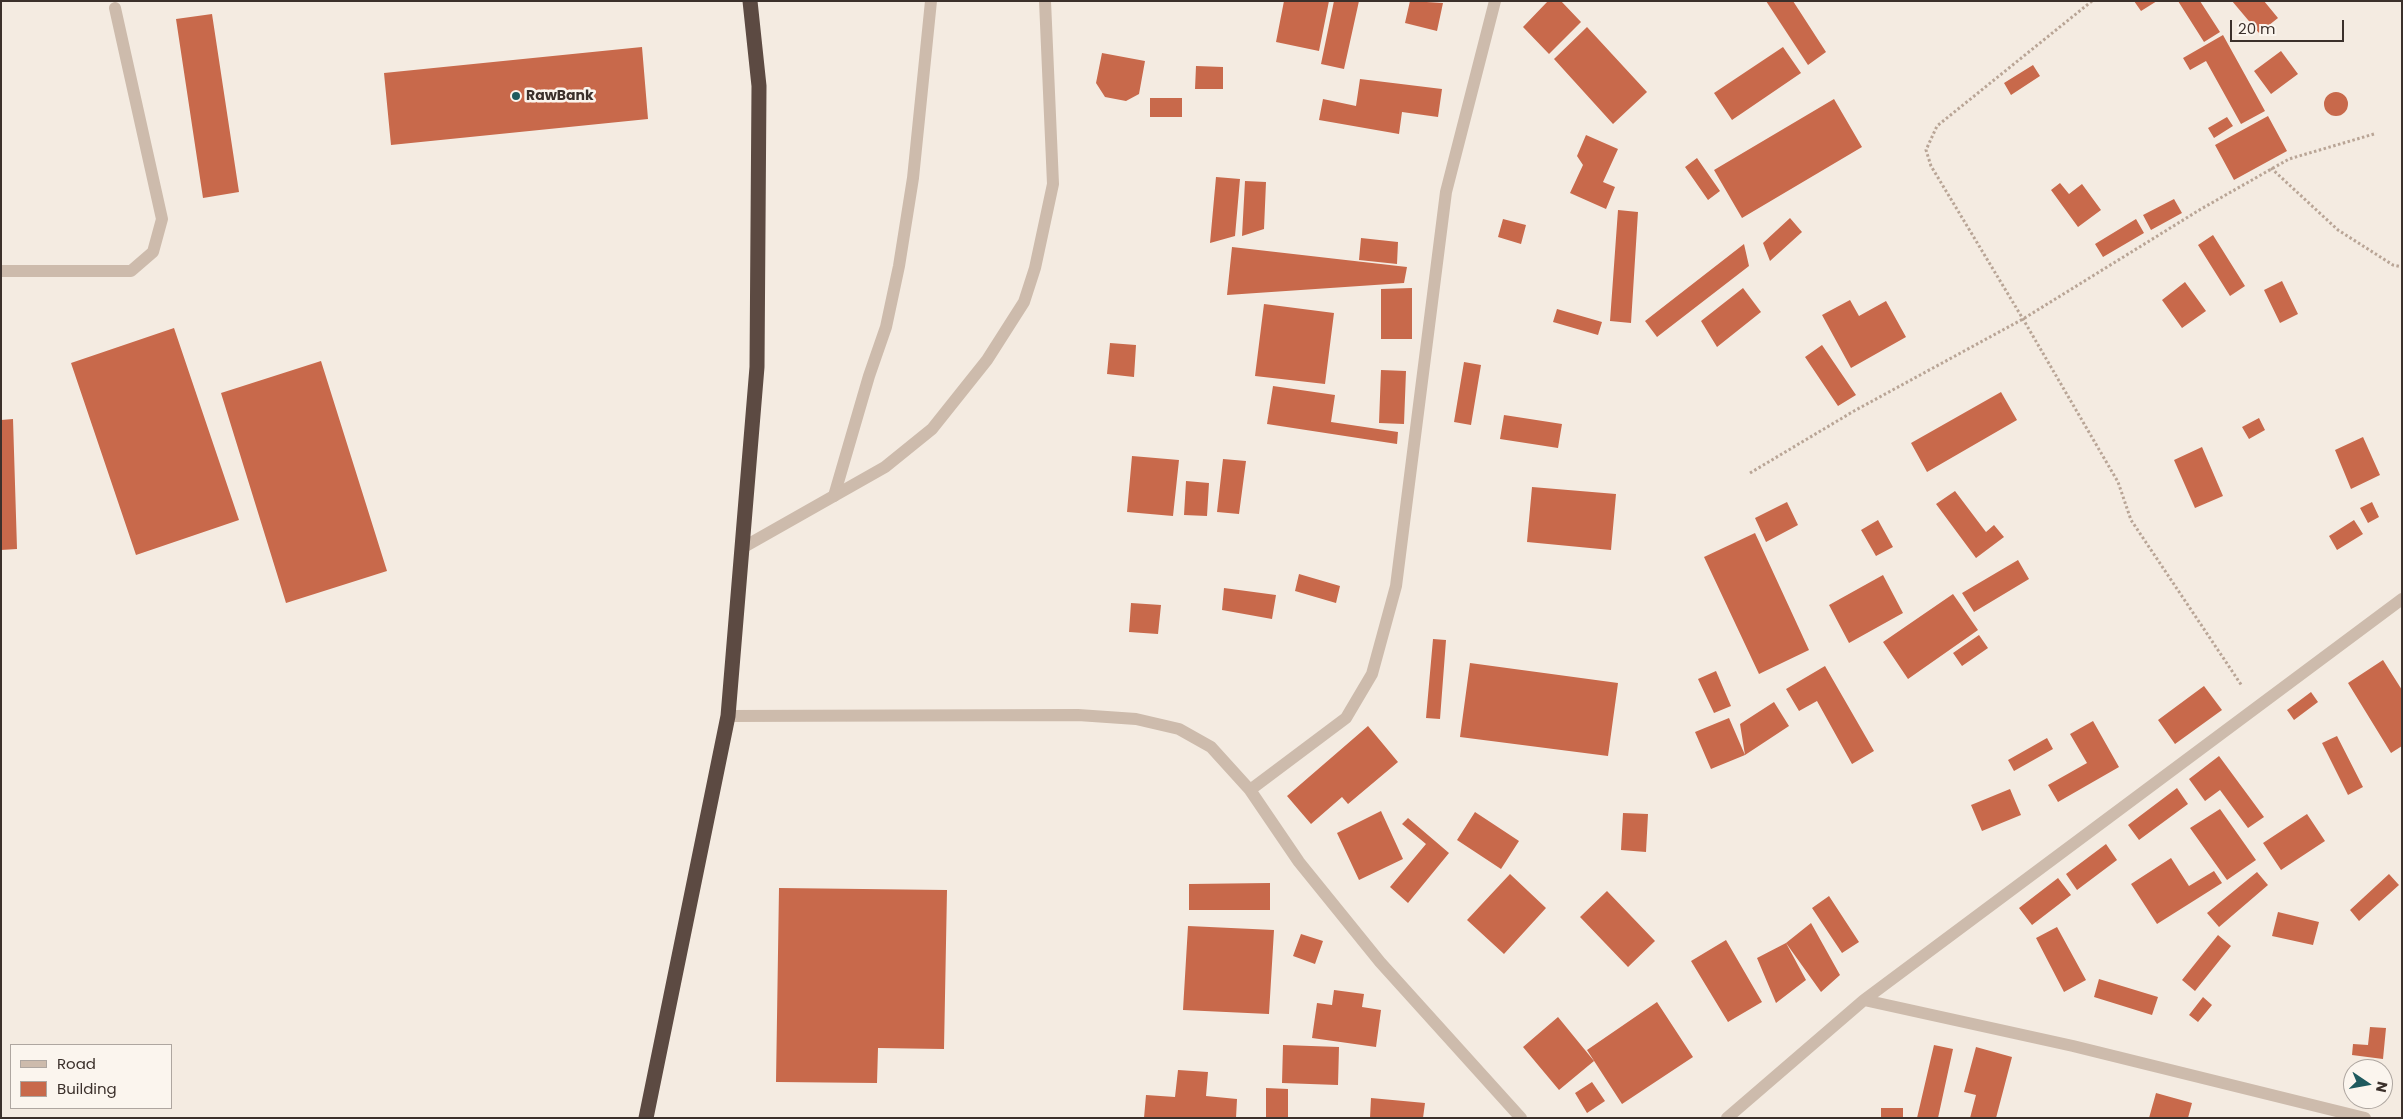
<!DOCTYPE html>
<html>
<head>
<meta charset="utf-8">
<style>
  body { margin:0 }
  #map { position:relative; width:2403px; height:1119px; overflow:hidden; background:#f4ebe1; font-family:Poppins,sans-serif }
  canvas { display:block }
  .frame { position:absolute; inset:0; border:2px solid #3b302b; pointer-events:none }
  .legend { position:absolute; left:10px; top:1044px; width:162px; height:65px; box-sizing:border-box; background:#fbf5ee; border:1px solid #aea6a0; margin:0; padding:6px 9px; list-style:none; font-size:15px; color:#3b302b }
  .legend li { display:flex; align-items:center; gap:10px; height:25px }
  .legend b { width:25px; border:1px solid #aea6a0 }
  .north { position:absolute; left:2343px; top:1059px; width:50px; height:50px; box-sizing:border-box; background:#fbf5ee; border:1px solid #aea6a0; border-radius:50%; rotate:102deg; font-size:14px; font-weight:700; line-height:20px; text-align:center; color:#3b302b }
  .north::after { content:''; display:block; margin:auto; width:18px; height:22px; background:#1f5a5e; clip-path:polygon(50% 0,100% 100%,50% 72%,0 100%) }
  .scale { position:absolute; left:2230px; top:20px; width:114px; height:22px; box-sizing:border-box; border:2px solid #3b302b; border-top:0; padding-left:6px; font-size:15px; line-height:18px; white-space:nowrap; color:#3b302b; -webkit-text-stroke:4px #fbf5ee; paint-order:stroke }
</style>
</head>
<body>
<div id="map">
<canvas width="2403" height="1119"></canvas>
<div class="frame"></div>
<ul class="legend">
<li><b style="height:6px;background:#cdbbac"></b>Road</li>
<li><b style="height:14px;background:#c8694b"></b>Building</li>
</ul>
<div class="north">N</div>
<div class="scale">20 m</div>
</div>
<script>
const ctx = document.querySelector('canvas').getContext('2d');
ctx.lineJoin = 'round';
function paint(path, color) { ctx.fillStyle = color; ctx.fill(path, 'evenodd'); }
const shape = rows => new Path2D(rows.map(r => 'M' + r).join(''));
function trace(path, color, width, dash) { ctx.strokeStyle = color; ctx.lineWidth = width; ctx.lineCap = dash ? 'butt' : 'round'; ctx.setLineDash(dash || []); ctx.stroke(path); }
function drawText(font, color, halo, rows, align = 'center') {
  ctx.font = font + ' Poppins,sans-serif'; ctx.lineWidth = 5; ctx.setLineDash([]); ctx.textBaseline = 'middle'; ctx.strokeStyle = halo; ctx.fillStyle = color; for (const [text, x, y, turn = 0] of rows) {
    ctx.save(); ctx.translate(x, y); ctx.rotate((+turn || 0) * Math.PI / 180); ctx.textAlign = isNaN(turn) ? turn : align; if (halo) ctx.strokeText(text, 0, 0); ctx.fillText(text, 0, 0); ctx.restore();
  }
}
paint(shape([
  [1284,1,1329,1,1319,51,1276,42],
  [1334,1,1359,1,1344,69,1321,64],
  [1410,1,1443,3,1437,31,1405,23],
  [1548,1,1561,1,1581,22,1549,54,1523,27],
  [1766,1,1793,1,1826,52,1808,65],
  [2134,1,2157,1,2141,11],
  [2178,1,2200,1,2220,32,2204,42],
  [2232,1,2264,1,2278,18,2259,33],
  [212,14,239,192,203,198,176,19],
  [1587,27,1647,92,1613,124,1554,59],
  [2223,35,2265,111,2241,124,2206,61,2190,70,2183,58],
  [642,47,648,119,391,145,384,73],
  [1783,47,1801,73,1732,120,1714,93],
  [2281,51,2298,74,2271,94,2254,71],
  [1102,53,1145,61,1139,94,1126,101,1105,97,1096,83],
  [2033,65,2040,76,2011,95,2004,83],
  [1196,66,1223,67,1223,89,1195,89],
  [1360,79,1442,89,1438,117,1402,112,1399,134,1319,120,1323,99,1356,106],
  '2324 104a12 12 0 1 1 24 0a12 12 0 1 1-24 0Z',
  [1150,98,1182,98,1182,117,1150,117],
  [1834,99,1862,147,1742,218,1714,170],
  [2268,116,2287,151,2234,180,2215,145],
  [2227,117,2233,126,2214,138,2208,128],
  [1586,135,1618,149,1603,182,1615,187,1606,209,1570,193,1583,165,1577,156],
  [1697,158,1720,191,1708,200,1685,167],
  [1216,177,1240,179,1235,236,1210,243],
  [1245,181,1266,182,1264,229,1242,236],
  [2060,183,2069,194,2082,184,2101,210,2078,227,2051,190],
  [2174,199,2182,213,2151,230,2143,215],
  [1618,210,1638,212,1631,323,1610,321],
  [1790,218,1802,232,1770,261,1763,243],
  [1503,219,1526,225,1521,244,1498,237],
  [2136,219,2144,233,2103,257,2095,244],
  [2213,235,2245,286,2230,296,2198,245],
  [1361,238,1398,242,1397,264,1359,260],
  [1744,244,1749,266,1657,337,1645,321],
  [1232,247,1407,267,1404,283,1227,295],
  [2282,281,2298,314,2280,323,2264,290],
  [2185,282,2206,311,2182,328,2162,300],
  [1412,288,1412,339,1381,339,1381,289],
  [1743,288,1761,312,1717,347,1701,321],
  [1850,300,1859,316,1886,301,1906,337,1851,368,1822,315],
  [1264,304,1334,313,1325,384,1255,376],
  [1557,309,1602,322,1598,335,1553,322],
  [174,328,239,520,136,555,71,363],
  [1110,343,1136,345,1134,377,1107,374],
  [1822,345,1856,395,1838,406,1805,357],
  [321,361,387,571,286,603,221,393],
  [1464,362,1481,365,1471,425,1454,422],
  [1381,370,1406,371,1404,424,1379,423],
  [1273,386,1335,395,1331,422,1398,432,1397,444,1267,424],
  [2001,392,2017,420,1927,472,1911,443],
  [1504,415,1562,424,1558,448,1500,439],
  [2259,418,2265,430,2249,439,2242,427],
  [13,419,17,549,1,550,1,420],
  [2363,437,2380,475,2351,489,2335,450],
  [2202,447,2223,496,2195,508,2174,460],
  [1132,456,1179,460,1173,516,1127,512],
  [1223,459,1246,461,1239,514,1217,512],
  [1186,481,1209,483,1207,516,1184,515],
  [1532,487,1616,494,1611,550,1527,542],
  [1955,491,1986,532,1994,525,2004,537,1976,558,1936,504],
  [1787,502,1798,525,1766,542,1755,518],
  [2372,502,2379,517,2368,523,2360,508],
  [1878,520,1893,547,1876,556,1861,530],
  [2354,520,2363,534,2337,550,2329,536],
  [1755,533,1809,650,1759,674,1704,557],
  [2018,560,2029,579,1974,612,1962,593],
  [1299,574,1340,586,1336,603,1295,591],
  [1883,575,1903,613,1849,643,1829,605],
  [1224,588,1276,595,1272,619,1222,610],
  [1953,594,1978,630,1908,679,1883,642],
  [1131,603,1161,605,1158,634,1129,632],
  [1979,635,1988,648,1962,666,1953,653],
  [1433,639,1446,640,1440,719,1426,718],
  [2383,660,2402,690,2402,746,2391,753,2348,683],
  [1470,663,1618,683,1608,756,1460,737],
  [1825,666,1874,751,1852,764,1817,701,1799,711,1786,689],
  [1716,671,1731,706,1714,713,1698,679],
  [2204,686,2222,710,2175,744,2158,720],
  [2311,692,2318,702,2294,720,2287,710],
  [1774,702,1789,726,1745,755,1711,769,1695,732,1729,718,1745,755,1740,724],
  [2093,721,2119,767,2058,802,2048,785,2087,763,2070,734],
  [1368,726,1398,762,1348,804,1342,797,1311,824,1287,796],
  [2337,736,2363,787,2348,795,2322,743],
  [2047,738,2053,749,2014,771,2008,760],
  [2219,756,2264,817,2248,828,2220,790,2205,801,2189,779],
  [2177,788,2188,804,2139,840,2128,825],
  [2010,789,2021,815,1982,831,1971,805],
  [2220,809,2256,860,2227,880,2190,828],
  [1381,811,1403,859,1359,880,1337,833],
  [1475,812,1519,841,1501,869,1457,840],
  [1623,813,1648,814,1646,852,1621,850],
  [2307,814,2325,841,2281,870,2263,843],
  [1408,818,1449,853,1408,903,1390,887,1426,844,1402,824],
  [2106,844,2117,860,2077,890,2066,874],
  [2171,858,2189,886,2214,871,2222,883,2157,924,2131,884],
  [2257,872,2268,885,2219,927,2207,913],
  [1510,874,1546,908,1504,954,1467,920],
  [2389,874,2399,885,2359,921,2350,910],
  [2058,878,2071,895,2032,925,2019,908],
  [1270,883,1270,910,1189,910,1189,884],
  [779,888,947,890,944,1049,878,1048,877,1083,776,1082],
  [1607,891,1655,941,1628,967,1580,917],
  [1829,896,1859,942,1842,953,1812,908],
  [2278,912,2319,922,2313,945,2272,936],
  [1811,923,1840,975,1821,992,1786,943],
  [1188,926,1274,930,1269,1014,1183,1010],
  [2057,927,2086,980,2064,992,2036,938],
  [1301,934,1323,941,1315,964,1293,956],
  [2218,935,2231,946,2195,991,2182,980],
  [1726,940,1762,1002,1728,1022,1691,961],
  [1786,943,1806,980,1776,1003,1757,958],
  [2099,979,2158,997,2152,1015,2094,997],
  [1334,990,1364,994,1362,1007,1381,1010,1376,1047,1312,1038,1317,1003,1332,1005],
  [2203,997,2212,1005,2198,1022,2189,1015],
  [1657,1002,1693,1057,1622,1104,1587,1050],
  [1558,1017,1594,1061,1559,1090,1523,1047],
  [2370,1027,2386,1028,2383,1059,2352,1055,2353,1044,2368,1045],
  [1283,1045,1339,1047,1338,1085,1282,1083],
  [1934,1045,1953,1049,1938,1118,1917,1118],
  [1976,1047,2012,1057,1996,1118,1970,1118,1976,1095,1964,1092],
  [1178,1070,1208,1072,1206,1096,1237,1099,1236,1118,1144,1118,1146,1095,1175,1097],
  [1592,1082,1605,1101,1587,1113,1575,1093],
  [1266,1088,1288,1089,1288,1118,1266,1118],
  [2156,1093,2192,1103,2188,1118,2149,1118],
  [1371,1098,1425,1103,1423,1118,1370,1118],
  [1881,1108,1903,1108,1903,1118,1881,1118]
]), '#c8694b');
trace(shape([
  [2092,1,1937,126,1926,150,1931,166,2023,319,2118,482,2131,520,2242,686],
  [2271,168,2338,230,2393,265,2402,267],
  [1750,473,1854,411,2023,319,2201,209,2289,159,2374,134]
]), '#b9a596', 3, [2.5, 2.5]);
trace(shape([
  [834,496,869,376,886,327,899,266,913,178,931,1]
]), '#cdbbac', 12);
trace(shape([
  [1,271,131,271,153,252,162,219,115,8],
  [742,548,885,467,932,429,987,360,1024,302,1035,268,1053,184,1045,1],
  [728,716,1078,715,1136,719,1179,729,1211,747,1250,790,1299,862,1380,962,1521,1118],
  [1250,790,1346,718,1372,674,1396,586,1446,192,1495,1],
  [1864,1000,2073,1046,2365,1118],
  [1727,1118,1864,1000,2402,599]
]), '#cdbbac', 12);
trace(shape([
  [646,1118,728,716,757,367,759,86,750,1]
]), '#5c4a42', 15);
for (const [x, y, r, color] of [
  [516,96,5,"#1f5a5e"]
]) { const dot = new Path2D(); dot.arc(x, y, r, 0, 2 * Math.PI); ctx.fillStyle = color; ctx.fill(dot); trace(dot, '#fbf5ee', 2); }
drawText('bold 14px', '#3b302b', '#fbf5ee', [
  ["RawBank",526,96]
], 'left');
</script>
</body>
</html>
